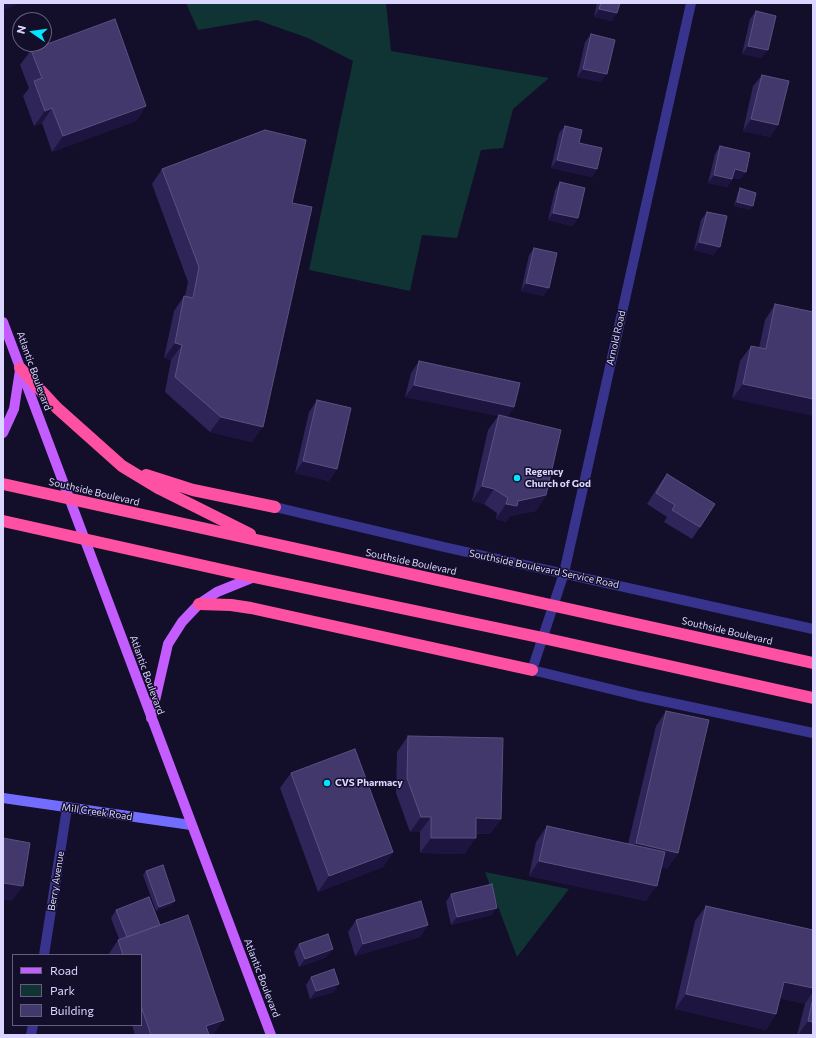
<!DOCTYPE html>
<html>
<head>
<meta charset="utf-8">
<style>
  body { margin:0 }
  #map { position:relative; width:816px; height:1038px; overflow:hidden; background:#130e2a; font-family:Commissioner,sans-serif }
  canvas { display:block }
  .frame { position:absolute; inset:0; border:4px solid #dbd6ff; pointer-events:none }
  .legend { position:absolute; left:12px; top:954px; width:130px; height:72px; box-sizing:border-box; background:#130e2a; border:1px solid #635e7f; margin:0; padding:5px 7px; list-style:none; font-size:12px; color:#dbd6ff }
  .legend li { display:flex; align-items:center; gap:8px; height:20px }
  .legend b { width:20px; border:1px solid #635e7f }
  .north { position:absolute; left:12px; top:12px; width:40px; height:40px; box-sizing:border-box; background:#130e2a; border:1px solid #635e7f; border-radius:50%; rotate:283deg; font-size:11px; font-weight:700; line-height:16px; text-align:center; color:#dbd6ff }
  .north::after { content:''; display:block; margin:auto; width:14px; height:18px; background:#02e4ff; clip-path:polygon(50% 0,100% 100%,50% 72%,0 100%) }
</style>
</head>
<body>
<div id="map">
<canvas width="816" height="1038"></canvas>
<div class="frame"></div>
<ul class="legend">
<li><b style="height:5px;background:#c45dff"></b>Road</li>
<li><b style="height:11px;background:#103433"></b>Park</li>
<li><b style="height:11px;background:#42386b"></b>Building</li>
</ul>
<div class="north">N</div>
</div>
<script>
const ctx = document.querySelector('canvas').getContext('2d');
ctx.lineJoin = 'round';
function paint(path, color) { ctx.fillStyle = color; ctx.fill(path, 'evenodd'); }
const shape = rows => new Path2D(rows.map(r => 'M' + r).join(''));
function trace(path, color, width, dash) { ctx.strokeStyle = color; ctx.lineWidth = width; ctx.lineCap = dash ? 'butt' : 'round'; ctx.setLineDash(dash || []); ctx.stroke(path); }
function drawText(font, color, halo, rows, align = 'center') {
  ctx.font = font + ' Commissioner,sans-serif'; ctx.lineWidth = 3; ctx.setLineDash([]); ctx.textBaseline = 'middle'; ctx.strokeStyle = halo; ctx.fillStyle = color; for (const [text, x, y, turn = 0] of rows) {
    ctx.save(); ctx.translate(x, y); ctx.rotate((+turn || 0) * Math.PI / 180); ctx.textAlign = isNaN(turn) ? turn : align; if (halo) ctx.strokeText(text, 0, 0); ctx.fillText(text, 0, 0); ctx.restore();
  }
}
paint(shape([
  [186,3,386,3,391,51,549,78,513,109,503,148,481,150,457,238,422,235,410,291,309,270,353,61,308,38,257,20,198,30],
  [485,872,569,889,517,957]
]), '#103433');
trace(shape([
  [691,3,564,573,532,670,639,696,813,733],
  [275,507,444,547,813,629],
  [44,955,67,808],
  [31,1035,33,1025]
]), '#38348d', 10);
trace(shape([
  [3,798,191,825]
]), '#726dff', 10);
trace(shape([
  [3,322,271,1035],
  [3,433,14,409,20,370],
  [151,718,168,644,182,622,199,604,217,592,254,577]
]), '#c45dff', 10);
trace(shape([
  [20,368,57,408,122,466,160,489,250,534],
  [146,475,193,490,275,507],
  [3,484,813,663],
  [3,521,254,577,543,638,813,698],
  [199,604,231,605,251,608,532,670]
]), '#ff51a3', 12);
paint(shape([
  [597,3,620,3,612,21,594,17],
  [756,11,762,58,742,54,750,19],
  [591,34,601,82,577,77,585,42],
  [31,50,146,106,136,121,52,152,42,123,34,126,23,96,29,88,20,65],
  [762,75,778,125,770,137,743,131,753,86],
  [565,126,579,143,597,169,592,177,551,168,559,133],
  [720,146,746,172,740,179,733,178,727,187,708,183,715,154],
  [162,169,292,203,252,442,210,432,165,392,171,360,164,358,174,311,184,296,185,296,188,282,152,184],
  [560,182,578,218,572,226,548,220,555,190],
  [740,188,750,210,734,206,738,192],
  [707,212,714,255,694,250,701,220],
  [534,248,544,296,521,291,529,255],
  [775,304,813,312,732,399,740,361,751,346,759,348,765,320],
  [419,361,514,407,507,417,546,495,536,511,510,516,506,522,496,519,497,513,484,504,472,501,488,430,498,416,405,397,411,373],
  [317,400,337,469,329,481,295,473,309,412],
  [667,474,700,527,692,539,664,522,667,517,647,504,659,485],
  [666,711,678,853,667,869,661,867,646,901,529,876,536,842,547,826,628,844,656,726],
  [408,736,501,819,490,834,476,834,465,854,420,853,420,832,410,832,396,793,397,752],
  [291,773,393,852,383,867,318,892,280,788],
  [146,871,172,905,156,911,143,875],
  [451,894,492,915,451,925,446,902],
  [706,906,813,930,813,1035,797,1035,805,1004,780,998,776,1014,766,1030,675,1009,695,921],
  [116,910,160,925,213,1035,135,1035,132,1025,141,1025,141,955,108,955,118,940,119,939,111,918],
  [356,920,428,925,420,937,355,956,348,932],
  [299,944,327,957,299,967,294,952],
  [311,977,334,992,310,999,306,985]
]), '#302559');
paint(shape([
  [3,3,21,3,3,10],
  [599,9,617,13,612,21,594,17],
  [748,46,768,50,762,58,742,54],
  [583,69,607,74,601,82,577,77],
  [146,106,136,121,52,152,63,136],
  [52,108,42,123,34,126,45,111],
  [751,119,778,125,770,137,743,131],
  [557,160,597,169,592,177,551,168],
  [735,169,746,172,740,179,729,177],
  [714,175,732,179,727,187,708,183],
  [737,202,753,206,750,210,734,206],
  [553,213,578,218,572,226,548,220],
  [699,242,720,247,714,255,694,250],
  [526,283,549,288,544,296,521,291],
  [175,343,182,345,171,360,164,358],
  [743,384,813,399,813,416,732,399],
  [414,385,514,407,506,418,499,415,498,416,405,397],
  [221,417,263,427,252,442,210,432],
  [303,461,337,469,329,481,295,473],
  [482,486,494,489,484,504,472,501],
  [546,495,536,511,510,516,506,522,496,519,506,504],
  [421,817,431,817,420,832,410,832],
  [476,818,501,819,490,834,465,833],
  [431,838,476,838,465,854,420,853],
  [636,843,678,853,667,869,625,859],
  [393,852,383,867,318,892,329,876],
  [539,861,657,886,646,901,529,876],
  [3,883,23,886,12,901,3,900],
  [175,901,172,905,156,911,159,907],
  [497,908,492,915,451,925,457,917],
  [428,925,420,937,355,956,363,944],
  [333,949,327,957,299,967,305,959],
  [784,982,813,988,813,992,805,1004,773,997],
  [339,984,334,992,310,999,316,991],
  [686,994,776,1014,766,1030,675,1009],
  [224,1020,213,1035,199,1035,206,1026],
  [808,1021,813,1022,813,1035,798,1035]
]), '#1d143f');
const building = shape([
  [601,3,620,3,617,13,599,9,601,3],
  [756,11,776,16,768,50,748,46,756,11],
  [115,19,146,106,63,136,52,108,45,111,34,81,42,78,31,50,115,19],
  [591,34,615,40,607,74,583,69,591,34],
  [762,75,789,81,778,125,751,119,762,75],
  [565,126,582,130,579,143,602,148,597,169,557,160,565,126],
  [265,130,306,140,292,203,312,207,263,427,221,417,175,377,182,345,175,343,184,296,193,298,199,267,162,169,265,130],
  [720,146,750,153,746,172,735,169,732,179,714,175,720,146],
  [560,182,585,188,578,218,553,213,560,182],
  [740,188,756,193,753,206,737,202,740,188],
  [707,212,727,216,720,247,699,242,707,212],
  [534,248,557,253,549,288,526,283,534,248],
  [775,304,813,312,813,399,743,384,751,346,766,349,775,304],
  [419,361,520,383,514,407,414,385,419,361],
  [317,400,351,408,337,469,303,461,317,400],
  [499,415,561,430,546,495,518,501,517,506,506,504,508,498,494,489,482,486,499,415],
  [667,474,715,504,700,527,672,510,675,505,656,493,667,474],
  [666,711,709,720,678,853,636,843,666,711],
  [408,736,503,738,501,819,476,818,476,838,431,838,431,817,421,817,407,778,408,736],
  [355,749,393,852,329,876,291,773,355,749],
  [547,826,665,852,657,886,539,861,547,826],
  [3,838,30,843,23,886,3,883,3,838],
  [163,865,175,901,159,907,146,871,163,865],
  [492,884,497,908,457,917,451,894,492,884],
  [149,897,160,925,127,937,116,910,149,897],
  [421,901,428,925,363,944,356,920,421,901],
  [706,906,813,930,813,988,784,982,776,1014,686,994,706,906],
  [188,915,224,1020,206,1026,209,1035,151,1035,141,1006,141,955,123,955,118,940,188,915],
  [328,934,333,949,305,959,299,944,328,934],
  [334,969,339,984,316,991,311,977,334,969],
  [813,998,813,1022,808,1021,813,998]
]);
paint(building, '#42386b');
trace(building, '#5a5182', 1);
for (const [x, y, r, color] of [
  [517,478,4,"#02e4ff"],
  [327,783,4,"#02e4ff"]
]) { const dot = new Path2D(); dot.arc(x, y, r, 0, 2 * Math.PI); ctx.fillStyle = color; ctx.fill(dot); trace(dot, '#130e2a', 1.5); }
drawText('10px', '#dbd6ff', '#130e2a', [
  ["Arnold Road",616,338,-77],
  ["Atlantic Boulevard",34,371,70],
  ["Southside Boulevard",94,492,13],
  ["Southside Boulevard",411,562,12],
  ["Southside Boulevard Service Road",544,569,12],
  ["Southside Boulevard",727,631,13],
  ["Atlantic Boulevard",147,675,70],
  ["Mill Creek Road",97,812,8],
  ["Berry Avenue",56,881,-81],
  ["Atlantic Boulevard",262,978,69]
]);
drawText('bold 10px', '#dbd6ff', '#130e2a', [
  ["Regency",525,472],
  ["Church of God",525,484],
  ["CVS Pharmacy",335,783]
], 'left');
</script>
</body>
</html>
